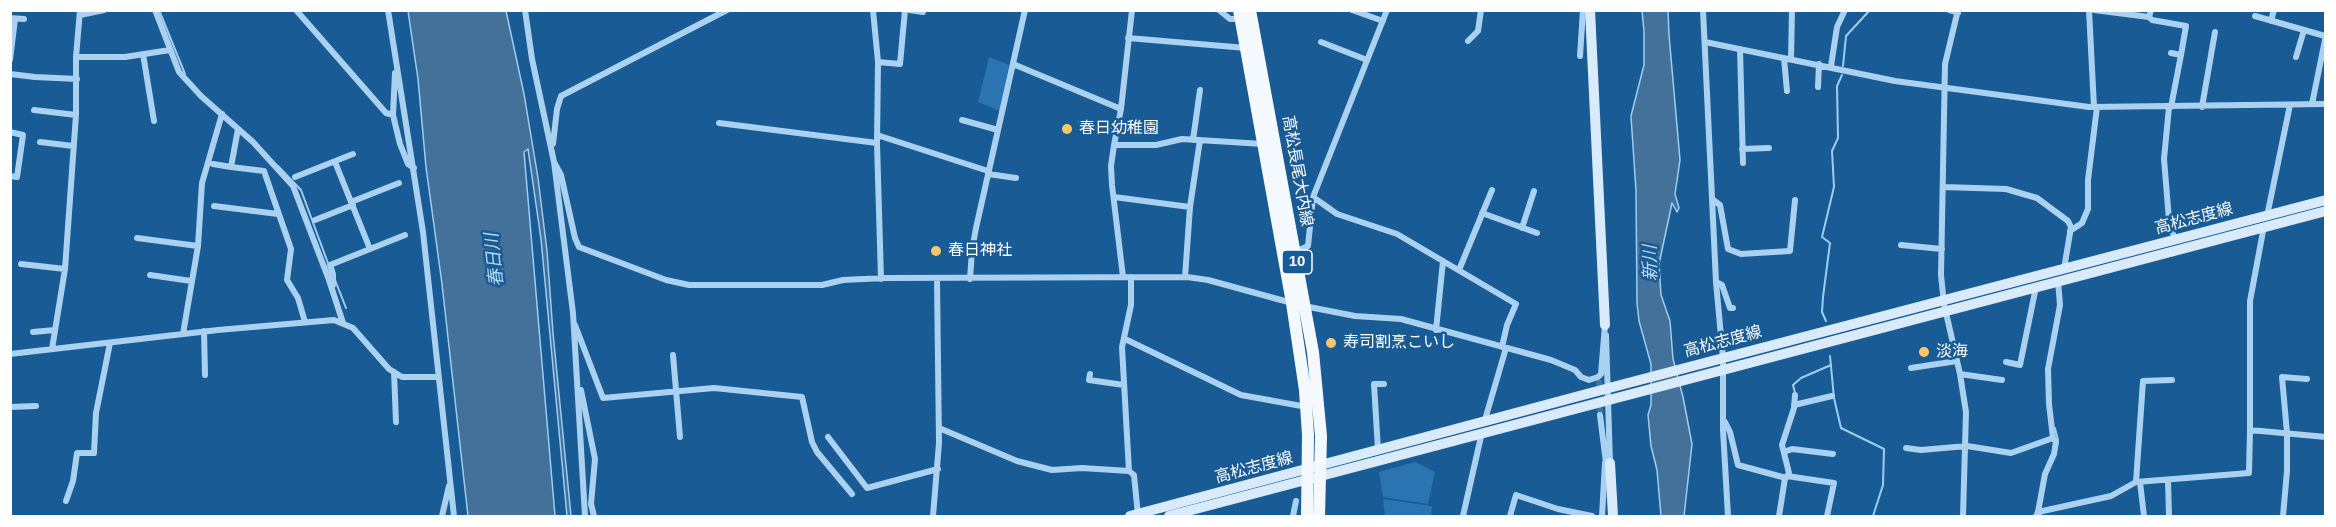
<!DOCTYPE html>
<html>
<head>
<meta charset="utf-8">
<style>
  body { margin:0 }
  #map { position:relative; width:2336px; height:527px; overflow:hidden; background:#195b95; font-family:Arial,sans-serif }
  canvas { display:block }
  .frame { position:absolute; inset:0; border:12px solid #fff; pointer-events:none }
</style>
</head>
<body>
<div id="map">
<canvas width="2336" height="527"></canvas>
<div class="frame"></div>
</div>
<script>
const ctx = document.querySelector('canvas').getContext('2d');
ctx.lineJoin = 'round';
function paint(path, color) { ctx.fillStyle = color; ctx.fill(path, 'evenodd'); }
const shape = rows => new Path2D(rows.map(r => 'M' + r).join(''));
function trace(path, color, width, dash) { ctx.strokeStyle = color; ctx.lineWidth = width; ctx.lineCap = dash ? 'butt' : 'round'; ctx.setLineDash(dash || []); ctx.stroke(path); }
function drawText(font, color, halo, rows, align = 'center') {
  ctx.font = font + ' Arial,"Noto Sans JP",sans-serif'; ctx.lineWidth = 5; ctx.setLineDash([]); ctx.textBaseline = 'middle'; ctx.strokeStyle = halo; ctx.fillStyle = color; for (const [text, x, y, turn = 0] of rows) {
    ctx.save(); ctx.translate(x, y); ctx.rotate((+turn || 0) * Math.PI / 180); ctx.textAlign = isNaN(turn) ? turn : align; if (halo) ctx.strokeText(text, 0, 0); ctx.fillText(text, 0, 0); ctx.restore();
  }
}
paint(shape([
  [989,57,1009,65,1000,111,978,102],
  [1415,462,1435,472,1428,504,1383,497,1379,472],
  [1383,499,1432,506,1431,516,1385,516]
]), '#2974b1');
const water = shape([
  [408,11,506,11,524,94,538,178,547,251,553,333,571,516,567,516,541,239,528,149,524,152,555,516,468,516,442,284,426,167,418,79,408,11],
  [1642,11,1668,11,1669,35,1680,160,1675,194,1679,208,1677,212,1672,203,1659,264,1661,295,1670,321,1673,359,1683,397,1692,444,1684,516,1661,516,1657,470,1651,446,1648,415,1651,405,1651,364,1639,321,1637,303,1636,191,1631,116,1644,65,1644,31,1642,11]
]);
paint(water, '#43719a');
trace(water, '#9ecdf2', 1.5);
trace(shape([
  [159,10,185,74],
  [1843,66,1846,36,1870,10],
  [278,166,301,190,329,266],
  [335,280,346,308],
  [1826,321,1822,312,1823,297,1830,243,1822,237,1834,187,1832,151,1838,138,1837,86,1842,75],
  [1830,356,1834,398,1841,428,1884,449,1883,485,1873,516],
  [1795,393,1793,385,1801,378,1831,365],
  [2055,428,2058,440],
  [2040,516,2041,514]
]), '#9ecdf2', 2);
trace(shape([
  [1599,380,1600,415]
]), '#3c74a5', 6, [6, 3]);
trace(shape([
  [155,10,179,72,201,96,253,142,293,186,329,280,343,323],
  [296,10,386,113,393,115],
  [388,10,423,232,454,516],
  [525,10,532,59,554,162,573,313,585,516],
  [873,10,878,62,877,143,881,279],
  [909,10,923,12],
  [1219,10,1230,19,1241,19],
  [1352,10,1383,21],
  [1703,10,1716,282,1723,358,1723,430,1728,516],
  [1949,10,1958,13],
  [1958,10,1945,64,1941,275,1944,304,1960,374,1966,412,1963,516],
  [2089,10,2094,107],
  [2094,10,2149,17,2151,10],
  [80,15,104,10],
  [2255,16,2325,36],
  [2149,17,2152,20,2186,26,2181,55],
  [10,18,24,19],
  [2271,21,2274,10],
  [1128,38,1246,48],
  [1468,41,1478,31,1481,10],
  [1321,42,1367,60],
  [1705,42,1895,81,2089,107,2326,104],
  [1740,49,1743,163],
  [143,54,154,121],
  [1580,56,1583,10],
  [76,57,125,57,170,50],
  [2296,57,2304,30],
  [1784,58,1787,91],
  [1791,59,1792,10],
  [10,60,15,19],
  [878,62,900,64,905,10],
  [1013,64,1121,109,1114,145],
  [1831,66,1837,27,1845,10],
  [395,73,393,115,400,144,408,164,414,168],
  [10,74,35,77,77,79],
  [1818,87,1819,64],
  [2312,104,2326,35],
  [2169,107,2164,159,2169,220,2175,240],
  [2171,107,2181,55,2171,53],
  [2202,107,2215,32],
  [1121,109,1132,10],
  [34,110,76,115],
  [962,120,998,130],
  [1081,122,1116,132],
  [719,123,877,143],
  [238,129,231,167,264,171,291,249,287,280,298,298,305,322],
  [10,132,23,135,17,177,10,176],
  [877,135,988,171],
  [1193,140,1200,90],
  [40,142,73,146],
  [553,144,557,109,561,96,727,10],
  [1742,149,1769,148],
  [335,162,370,249],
  [554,162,561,175,575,238,579,247,666,280,689,285,822,285,843,280,885,278,1187,277,1208,280,1292,303],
  [213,164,231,167],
  [988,174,1016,178],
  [295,177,353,154],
  [1943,187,2006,189,2037,198,2068,221,2071,227,2064,269],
  [1114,197,1190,207],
  [1313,197,1337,214,1397,234,1516,304,1507,325,1502,347],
  [1712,199,1720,205,1728,249,1741,254,1790,251,1795,200],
  [351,202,399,183],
  [214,206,278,214],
  [1482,213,1537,233],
  [2267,216,2290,105],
  [315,220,353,205],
  [2264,226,2250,301,2250,430,2326,437],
  [1522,228,1534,191],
  [2070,231,2082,223,2088,209,2088,180,2097,107],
  [137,238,198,246],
  [1901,245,1942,249],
  [1295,252,1308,246,1313,197,1387,10],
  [21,264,65,269],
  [1459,270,1492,190],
  [150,275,191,281],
  [1123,277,1112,185,1111,166,1114,145,1156,145,1182,139,1263,144],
  [1185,277,1190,207,1200,140],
  [970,279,972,250,976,228,1025,10],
  [1716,282,1722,285,1730,308,1733,308],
  [333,285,333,274,330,265,405,235],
  [1304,306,1355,316,1401,319,1551,360,1575,370,1581,377,1589,380,1598,377,1601,374,1605,325],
  [575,325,603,398,714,388,802,397,812,442,817,452,852,494],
  [1436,330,1443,261],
  [204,331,205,375],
  [33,332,55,330],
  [183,334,198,246,202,183,222,114],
  [1606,335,1610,463],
  [1125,339,1241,395,1307,407],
  [52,349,65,269,76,115,76,57,80,10],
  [10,354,218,330,334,320,353,328,389,369,402,377,438,377],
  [673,355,680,437],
  [2006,362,2020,365,2036,287],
  [1911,368,1957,361],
  [394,372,396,422],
  [1090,374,1089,380,1124,385],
  [1960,374,2002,380],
  [581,390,595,459,591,504,594,516],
  [1794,405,1832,396],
  [10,407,36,406],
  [1600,415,1606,463],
  [1725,422,1730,432,1738,465,1786,478,1789,473,1782,445,1794,408,1795,395],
  [1484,423,1506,348],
  [939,428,1017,461,1052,470,1082,468,1129,471,1134,475,1138,515],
  [828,437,867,488,938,469],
  [2053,438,2049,404,2048,369,2060,305,2058,281],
  [1906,448,1921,450,1967,446,2011,453,2053,438,2056,442,2054,454,2045,474,2038,512],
  [1378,450,1374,384,1384,384],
  [1784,452,1792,449,1833,454],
  [1129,471,1122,347,1131,305,1131,277],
  [1787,476,1834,483,1827,516],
  [2168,480,2169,516],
  [2136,482,2143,381,2172,380],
  [2140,482,2144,516],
  [66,501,73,481,77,453,94,453,96,413,110,343],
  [442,516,449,486],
  [933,516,939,443,937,279],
  [1293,516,1296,501],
  [1463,516,1482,432],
  [1510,516,1516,495,1558,509,1592,516],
  [1602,516,1605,463],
  [1779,516,1785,478],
  [2036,516,2038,512,2111,496,2136,482,2249,473,2250,430],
  [2283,516,2287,471,2287,433,2282,377,2307,379]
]), '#abd1f0', 6);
trace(shape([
  [1590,10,1605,325],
  [1610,463,1613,516],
  [1130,516,1609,388,2326,200],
  [1169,516,2326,211]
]), '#d9ebfb', 10);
trace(shape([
  [1239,10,1292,303,1305,390,1308,435,1307,516],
  [1250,10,1313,352,1321,436,1319,516]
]), '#f4f9ff', 12);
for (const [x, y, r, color] of [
  [1067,129,6,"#ffc56a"],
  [936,251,6,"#ffc56a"],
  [1331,343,6,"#ffc56a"],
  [1924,352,6,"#ffc56a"]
]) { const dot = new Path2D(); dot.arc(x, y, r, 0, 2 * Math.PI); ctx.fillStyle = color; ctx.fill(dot); trace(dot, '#195b95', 2); }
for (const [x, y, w] of [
  [1297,262,30]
]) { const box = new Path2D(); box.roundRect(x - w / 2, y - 12, w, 24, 4.5); ctx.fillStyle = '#195b95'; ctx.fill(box); trace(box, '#fff', 1.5); }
drawText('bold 15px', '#fff', null, [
  ["10",1297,262]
]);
drawText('16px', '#fff', '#195b95', [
  ["春日幼稚園",1079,129],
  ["春日神社",948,251],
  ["寿司割烹こいし",1343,343],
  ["淡海",1936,352]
], 'left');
drawText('16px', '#fff', '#195b95', [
  ["高松長尾大内線",1297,171,80],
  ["高松志度線",2194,219,-15],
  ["高松志度線",1723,342,-15],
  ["高松志度線",1254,468,-15]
]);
drawText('italic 18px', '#b7daf7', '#195b95', [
  ["春日川",495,260,-96],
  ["新川",1651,263,-91]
]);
</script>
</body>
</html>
